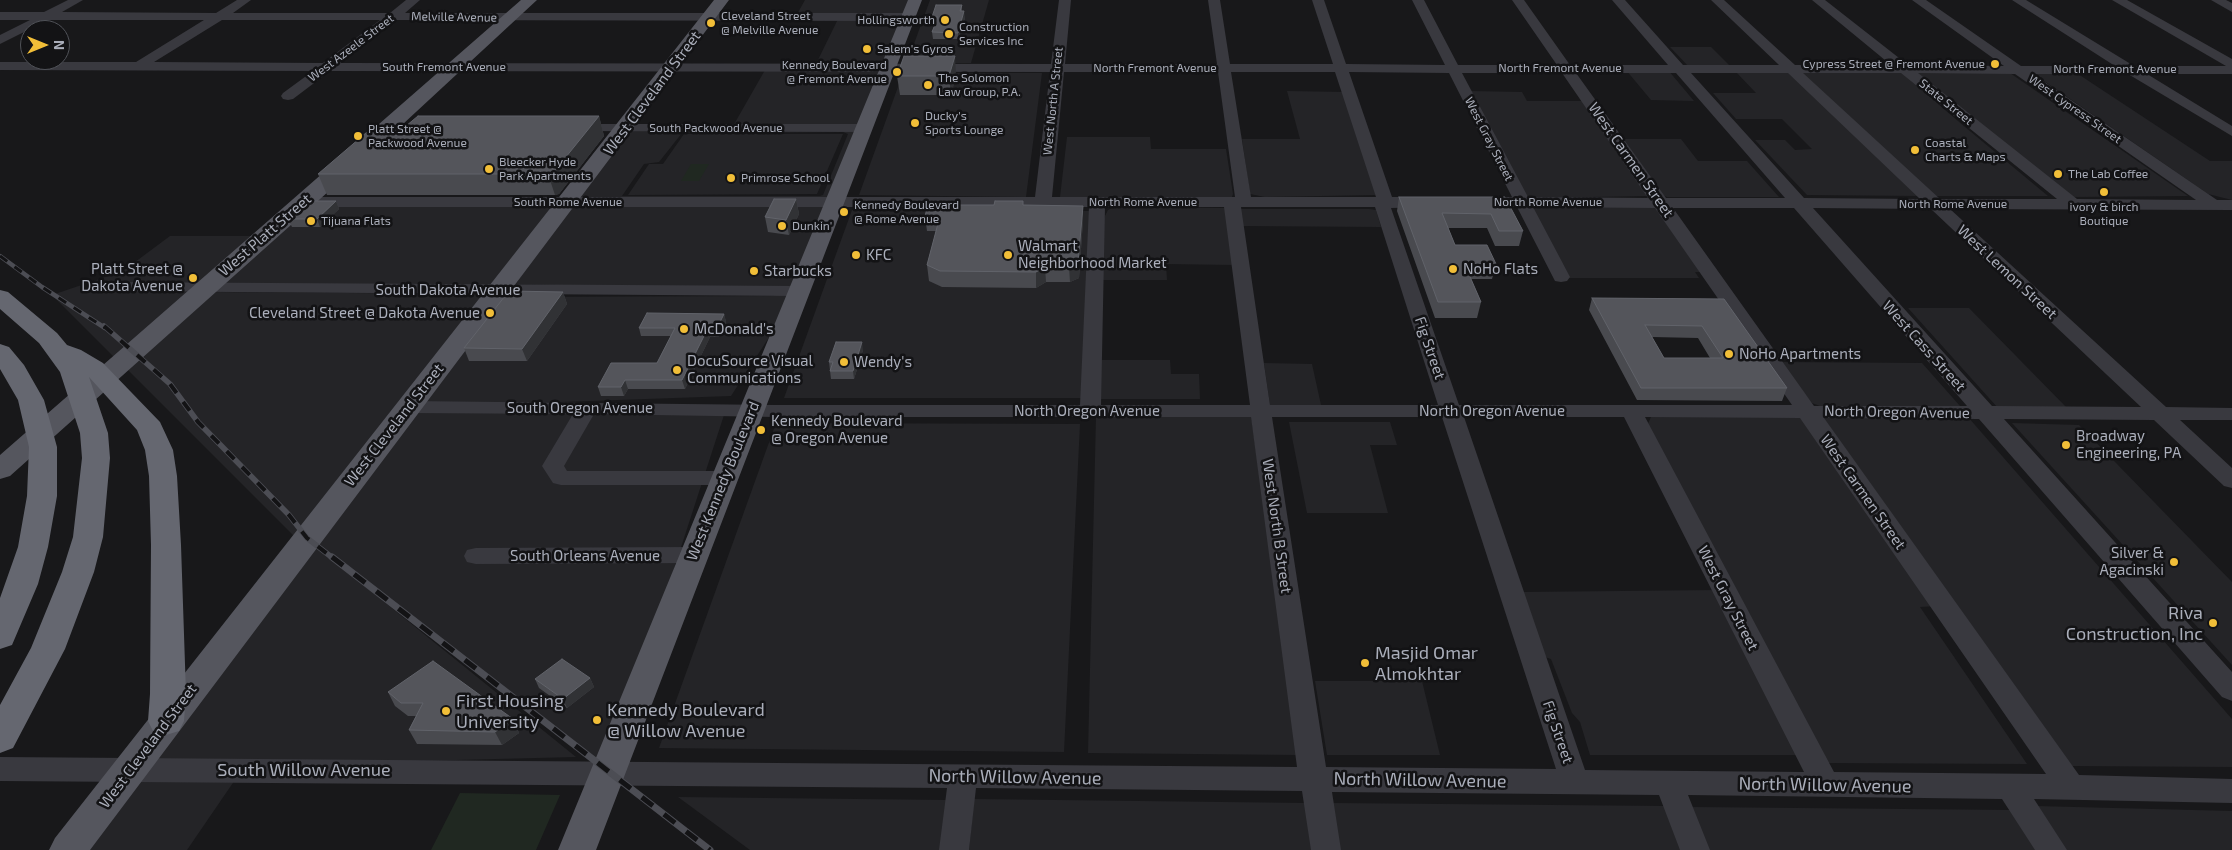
<!DOCTYPE html>
<html>
<head>
<meta charset="utf-8">
<style>
  body { margin:0 }
  #map { position:relative; width:2232px; height:850px; overflow:hidden; background:#18181a; font-family:"Exo 2",sans-serif }
  canvas { display:block }
  .north { position:absolute; left:20px; top:20px; width:50px; height:50px; box-sizing:border-box; background:#131315; border:1px solid #4f5157; border-radius:50%; rotate:90deg; font-size:14px; font-weight:700; line-height:20px; text-align:center; color:#aaaeba }
  .north::after { content:''; display:block; margin:auto; width:18px; height:22px; background:#f1be38; clip-path:polygon(50% 0,100% 100%,50% 72%,0 100%) }
</style>
</head>
<body>
<div id="map">
<canvas width="2232" height="850"></canvas>
<div class="north">N</div>
</div>
<script>
const ctx = document.querySelector('canvas').getContext('2d');
ctx.lineJoin = 'round';
function paint(path, color) { ctx.fillStyle = color; ctx.fill(path, 'evenodd'); }
const shape = rows => new Path2D(rows.map(r => 'M' + r).join(''));
function trace(path, color, width, dash) { ctx.strokeStyle = color; ctx.lineWidth = width; ctx.lineCap = dash ? 'butt' : 'round'; ctx.setLineDash(dash || []); ctx.stroke(path); }
function drawText(font, color, halo, rows, align = 'center') {
  ctx.font = font + ' "Exo 2",sans-serif'; ctx.lineWidth = 5; ctx.setLineDash([]); ctx.textBaseline = 'middle'; ctx.strokeStyle = halo; ctx.fillStyle = color; for (const [text, x, y, turn = 0] of rows) {
    ctx.save(); ctx.translate(x, y); ctx.rotate((+turn || 0) * Math.PI / 180); ctx.textAlign = isNaN(turn) ? turn : align; if (halo) ctx.strokeText(text, 0, 0); ctx.fillText(text, 0, 0); ctx.restore();
  }
}
paint(shape([
  [805,0,910,0,903,16,796,16],
  [930,0,989,0,971,63,907,63],
  [839,17,908,17,887,68,814,68],
  [1670,47,1711,47,1731,67,1689,67],
  [765,70,881,70,859,126,733,126],
  [1626,70,1668,70,1694,101,1651,100],
  [1736,72,1789,72,1920,196,1807,195,1755,140,1785,140,1795,150,1812,149,1782,119,1736,119,1713,93,1756,93],
  [1902,72,1939,100,1938,104,1965,127,2048,196,1933,196,1801,73],
  [1914,72,2010,73,2188,196,2072,197],
  [2075,72,2210,161,2232,161,2232,200,2208,194,2034,74],
  [903,73,1042,73,1026,197,859,195],
  [1287,91,1345,92,1376,195,1265,197,1250,194,1242,139,1300,139],
  [1470,91,1522,92,1527,101,1586,101,1647,196,1538,198,1523,195],
  [630,130,857,131,829,198,575,199],
  [843,132,848,134,823,195,820,196,622,196,644,164,659,162,682,133],
  [684,134,843,134,817,194,628,195,649,164,663,164],
  [1067,137,1150,137,1151,149,1226,149,1233,194,1232,197,1060,197],
  [1621,139,1681,139,1698,161,1747,161,1779,197,1667,197,1662,195],
  [835,201,799,291,731,396,420,407,724,415,608,772,307,538,509,297,772,296,797,291,516,284,566,202],
  [557,204,493,287,217,285,306,205],
  [1535,206,1656,207,1702,272,1695,272,1699,278,1568,278,1531,208],
  [1114,207,1225,208,1234,265,1166,264,1167,280,1101,280,1103,220,1108,210],
  [1240,209,1369,209,1376,210,1381,227,1243,226],
  [852,210,1092,211,1083,398,784,398],
  [170,236,257,236,202,285,95,283,87,290,194,292,116,359,52,295,123,271],
  [209,292,488,294,295,537,124,366],
  [1908,308,1969,308,2067,408,1998,408],
  [1100,360,1170,360,1171,374,1199,374,1200,399,1099,399],
  [1778,362,1922,363,1960,406,1820,406,1812,403],
  [1264,363,1312,364,1321,405,1270,405],
  [1251,415,1298,755,1088,753,1096,416],
  [1792,415,1803,419,1937,606,1920,607,2027,764,1827,763,1647,426,1651,417],
  [1821,416,1968,417,2232,719,2232,767,2071,766],
  [1289,422,1390,422,1397,445,1370,445,1388,513,1307,513],
  [776,423,1080,424,1064,752,659,748],
  [2012,423,2079,425,2232,582,2232,665],
  [309,541,576,757,138,768],
  [1718,590,1801,755,1590,755,1580,722,1572,713,1551,659,1545,657,1522,592],
  [1315,681,1422,681,1440,755,1327,755],
  [135,772,239,774,187,850,76,850],
  [678,797,948,800,943,850,750,850],
  [974,799,1306,803,1314,850,969,850],
  [1332,803,1665,806,1684,850,1338,850],
  [2036,806,2232,811,2232,850,2063,850],
  [1692,807,2012,810,2039,850,1708,850]
]), '#242427');
paint(shape([
  [691,164,709,164,699,181,681,181],
  [460,793,560,795,536,850,431,850]
]), '#202821');
paint(shape([
  [68,0,83,0,62,12,216,13,237,0,251,0,233,13,390,13,406,0,420,0,405,13,908,13,914,17,908,21,395,20,340,63,1051,64,1059,0,1071,0,1065,64,1217,64,1208,0,1220,0,1230,64,1333,64,1312,0,1324,0,1346,64,1445,65,1412,0,1424,0,1458,65,1557,65,1512,0,1524,0,1570,65,1668,65,1612,0,1625,0,1683,65,1779,65,1711,0,1724,0,1795,65,1891,65,1812,0,1825,0,1908,65,2004,66,1912,0,1926,0,2021,66,2115,66,2012,0,2026,0,2134,66,2226,66,2112,0,2127,0,2232,59,2232,74,2147,74,2232,126,2232,136,2128,74,2033,74,2217,200,2232,200,2232,210,1950,209,2166,407,2232,408,2232,420,2180,420,2232,468,2232,488,2224,486,2154,420,2004,419,2232,672,2232,701,2222,697,1979,419,1824,418,2079,775,2232,779,2232,803,2034,799,2067,850,2035,850,2002,799,1688,795,1710,850,1680,850,1659,795,1332,792,1341,850,1311,850,1302,791,976,788,969,850,939,850,947,788,0,781,0,757,1297,767,1251,417,776,417,594,414,564,466,567,471,725,471,733,473,736,478,733,483,725,485,561,485,553,483,542,466,573,414,408,413,401,411,398,407,401,403,408,401,776,405,1080,405,1089,207,308,207,300,202,308,197,1035,197,1050,72,330,71,293,99,288,100,283,99,281,96,283,93,313,71,0,70,0,62,136,62,204,20,48,20,0,44,0,35,30,20,0,20,0,12,44,12,68,0],
  [222,20,380,20,323,63,154,62,222,20],
  [1064,72,1218,72,1235,197,1052,197,1064,72],
  [1231,72,1335,72,1376,197,1251,197,1231,72],
  [1349,72,1449,73,1512,197,1480,197,1472,202,1480,207,1517,207,1555,281,1561,282,1567,281,1570,277,1533,207,1655,208,1792,405,1459,405,1391,208,1427,207,1435,202,1427,197,1392,197,1349,72],
  [1462,73,1562,73,1648,198,1528,197,1462,73],
  [1576,73,1676,73,1785,198,1666,198,1576,73],
  [1691,73,1788,73,1920,199,1804,198,1691,73],
  [1803,73,1901,73,2057,199,1940,199,1803,73],
  [1918,73,2015,74,2196,200,2077,199,1918,73],
  [1105,207,1224,207,1250,405,1101,405,1105,207],
  [1241,207,1375,207,1438,405,1270,405,1241,207],
  [1673,208,1794,208,1967,406,1814,406,1673,208],
  [1813,208,1931,209,2141,407,1992,406,1813,208],
  [1272,417,1442,417,1556,769,1326,767,1272,417],
  [1464,417,1624,417,1804,772,1585,770,1464,417],
  [1645,417,1800,418,2046,774,1834,772,1645,417],
  [2211,0,2226,0,2232,3,2232,12,2211,0],
  [574,124,864,124,871,128,864,132,569,131,567,128,569,125,574,124],
  [97,282,799,286,805,287,808,291,805,295,799,296,91,291,88,287,91,283,97,282],
  [694,547,703,549,706,555,703,561,694,563,476,564,467,562,464,556,467,550,476,548,694,547]
]), '#39393f');
paint(shape([
  [521,0,537,0,376,149,10,476,0,479,0,455,521,0],
  [714,0,729,0,90,850,49,850,55,838,714,0],
  [908,0,922,0,596,850,558,850,908,0]
]), '#55565e');
paint(shape([
  [0,290,8,292,57,333,67,345,81,350,103,363,160,422,173,450,177,476,181,545,186,694,184,721,179,731,166,735,153,731,148,721,150,694,151,545,149,476,145,450,137,430,89,377,108,433,110,458,103,537,94,572,65,649,13,748,0,753,0,705,31,648,62,572,73,537,82,458,80,433,60,372,39,343,0,309,0,290],
  [0,344,9,347,24,365,44,400,57,447,57,496,48,547,38,584,12,645,0,649,0,598,18,547,27,496,29,447,18,400,0,369,0,344]
]), '#656770');
const railFar2 = shape([
  [0,256,42,287,105,328]
]);
const railFar1 = shape([
  [104,326,170,384,198,422,289,515,307,538,334,559]
]);
const rail = shape([
  [332,557,710,850]
]);
trace(railFar2, '#4c4d54', 4.5);
trace(railFar1, '#4c4d54', 5.5);
trace(rail, '#4c4d54', 7);
trace(railFar2, '#131315', 3, [9]);
trace(railFar1, '#131315', 4, [11]);
trace(rail, '#131315', 5, [14]);
paint(shape([
  [962,5,962,11,965,18,958,39,933,39,932,32,936,23,933,23,932,17],
  [956,75,951,95,900,95,897,76],
  [599,116,604,136,559,194,555,195,327,195,318,174],
  [1399,197,1505,197,1523,231,1519,246,1495,246,1487,228,1448,228,1455,245,1496,264,1492,279,1471,279,1481,302,1477,318,1435,318,1397,211],
  [796,199,799,214,789,235,768,232,765,217],
  [336,201,339,209,320,227,292,227,288,219],
  [1023,201,1023,205,1083,206,1083,220,1079,278,1070,282,1046,282,1036,288,942,287,929,281,927,265,936,231,927,231,925,216],
  [563,292,567,304,527,361,469,361,464,348],
  [1592,298,1724,299,1787,388,1782,401,1637,400,1589,310],
  [1652,337,1698,338,1710,358,1664,358],
  [724,314,726,322,719,337,710,337,685,389,628,389,624,396,601,396,598,387,657,363,671,336,641,336,639,328],
  [863,350,854,379,831,379,829,362],
  [590,678,594,687,567,708,539,688,535,679],
  [388,692,513,719,519,733,502,745,417,744,409,730,416,716,408,716,395,706]
]), '#494a4f');
paint(shape([
  [964,11,965,18,958,39,958,33],
  [955,56,956,75,951,95,949,76],
  [599,116,604,136,559,194,555,195,548,174],
  [796,199,799,214,789,235,786,220],
  [336,201,339,209,320,227,317,219],
  [1083,206,1083,220,1079,278,1070,282,1069,267],
  [1045,267,1046,282,1036,288,1036,272],
  [563,292,567,304,527,361,522,349],
  [724,314,726,322,719,337,717,328],
  [708,328,710,337,685,389,682,380],
  [862,342,863,350,854,379,853,371],
  [625,380,628,389,624,396,621,387],
  [590,678,594,687,567,708,563,699],
  [513,719,519,733,502,745,495,732]
]), '#313235');
const building = shape([
  [936,5,962,5,960,11,964,11,958,33,932,32,938,17,932,17,936,5],
  [904,56,955,56,949,76,897,76,904,56],
  [418,116,599,116,553,173,548,174,318,174,374,126,406,126,418,116],
  [1399,197,1505,197,1523,231,1499,231,1491,214,1442,213,1455,245,1487,245,1496,264,1464,263,1481,302,1438,302,1399,197],
  [774,199,796,199,786,220,765,217,774,199],
  [308,201,336,201,317,219,288,219,308,201],
  [995,201,1023,201,1023,205,1083,206,1078,263,1069,267,1045,267,1036,272,940,271,927,265,940,216,925,216,928,205,994,205,995,201],
  [509,291,563,292,522,349,464,348,509,291],
  [1592,298,1724,299,1787,388,1641,388,1592,298],
  [1645,325,1702,326,1723,358,1664,358,1645,325],
  [647,313,724,314,717,328,708,328,682,380,625,380,621,387,598,387,611,363,657,363,675,328,639,328,647,313],
  [836,342,862,342,853,371,830,371,833,362,829,362,836,342],
  [562,659,590,678,563,699,535,679,562,659],
  [433,661,513,719,495,732,409,730,423,703,401,703,388,692,433,661]
]);
paint(building, '#54555b');
trace(building, '#61636a', 1);
for (const [x, y, r, color] of [
  [945,20,5,"#f1be38"],
  [711,23,5,"#f1be38"],
  [949,34,5,"#f1be38"],
  [867,49,5,"#f1be38"],
  [1995,64,5,"#f1be38"],
  [897,72,5,"#f1be38"],
  [928,85,5,"#f1be38"],
  [915,123,5,"#f1be38"],
  [358,136,5,"#f1be38"],
  [1915,150,5,"#f1be38"],
  [489,169,5,"#f1be38"],
  [2058,174,5,"#f1be38"],
  [731,178,5,"#f1be38"],
  [2104,192,5,"#f1be38"],
  [844,212,5,"#f1be38"],
  [311,221,5,"#f1be38"],
  [782,226,5,"#f1be38"],
  [856,255,5,"#f1be38"],
  [1008,255,5,"#f1be38"],
  [1453,269,5,"#f1be38"],
  [754,271,5,"#f1be38"],
  [193,278,5,"#f1be38"],
  [490,313,5,"#f1be38"],
  [684,329,5,"#f1be38"],
  [1729,354,5,"#f1be38"],
  [844,362,5,"#f1be38"],
  [677,370,5,"#f1be38"],
  [761,430,5,"#f1be38"],
  [2066,445,5,"#f1be38"],
  [2174,562,5,"#f1be38"],
  [2213,623,5,"#f1be38"],
  [1365,663,5,"#f1be38"],
  [446,711,5,"#f1be38"],
  [597,720,5,"#f1be38"]
]) { const dot = new Path2D(); dot.arc(x, y, r, 0, 2 * Math.PI); ctx.fillStyle = color; ctx.fill(dot); trace(dot, '#131315', 2); }
drawText('12px', '#aaaeba', '#131315', [
  ["Cleveland Street",721,16],
  ["@ Melville Avenue",721,30],
  ["Hollingsworth",935,20,"right"],
  ["Construction",959,27],
  ["Services Inc",959,41],
  ["Salem's Gyros",877,49],
  ["Cypress Street @ Fremont Avenue",1985,64,"right"],
  ["Kennedy Boulevard",887,65,"right"],
  ["@ Fremont Avenue",887,79,"right"],
  ["The Solomon",938,78],
  ["Law Group, P.A.",938,92],
  ["Ducky's",925,116],
  ["Sports Lounge",925,130],
  ["Platt Street @",368,129],
  ["Packwood Avenue",368,143],
  ["Coastal",1925,143],
  ["Charts & Maps",1925,157],
  ["Bleecker Hyde",499,162],
  ["Park Apartments",499,176],
  ["The Lab Coffee",2068,174],
  ["Primrose School",741,178],
  ["Kennedy Boulevard",854,205],
  ["@ Rome Avenue",854,219],
  ["ivory & birch",2104,207,"center"],
  ["Boutique",2104,221,"center"],
  ["Tijuana Flats",321,221],
  ["Dunkin'",792,226]
], 'left');
drawText('12px', '#aaaeba', '#131315', [
  ["Melville Avenue",454,17,1],
  ["West Azeele Street",351,48,-37],
  ["South Fremont Avenue",444,67],
  ["North Fremont Avenue",1155,68],
  ["North Fremont Avenue",1560,68],
  ["North Fremont Avenue",2115,69],
  ["West North A Street",1053,101,-84],
  ["State Street",1946,102,39],
  ["West Cypress Street",2075,109,35],
  ["South Packwood Avenue",716,128],
  ["West Gray Street",1489,139,63],
  ["South Rome Avenue",568,202],
  ["North Rome Avenue",1143,202],
  ["North Rome Avenue",1548,202],
  ["North Rome Avenue",1953,204]
]);
drawText('15px', '#aaaeba', '#131315', [
  ["West Cleveland Street",652,93,-53],
  ["West Carmen Street",1631,160,55],
  ["West Platt Street",265,235,-41],
  ["West Lemon Street",2007,272,43],
  ["South Dakota Avenue",448,290],
  ["West Cass Street",1924,346,48],
  ["Fig Street",1430,348,71],
  ["South Oregon Avenue",580,408],
  ["North Oregon Avenue",1087,411],
  ["North Oregon Avenue",1492,411],
  ["North Oregon Avenue",1897,412,1],
  ["West Cleveland Street",394,425,-52],
  ["West Kennedy Boulevard",723,481,-68],
  ["West Carmen Street",1863,492,55],
  ["West North B Street",1277,526,82],
  ["South Orleans Avenue",585,556],
  ["West Gray Street",1728,598,63],
  ["Fig Street",1558,732,71],
  ["West Cleveland Street",148,746,-53]
]);
drawText('15px', '#aaaeba', '#131315', [
  ["Walmart",1018,246],
  ["Neighborhood Market",1018,263],
  ["KFC",866,255],
  ["Platt Street @",183,269,"right"],
  ["Dakota Avenue",183,286,"right"],
  ["NoHo Flats",1463,269],
  ["Starbucks",764,271],
  ["Cleveland Street @ Dakota Avenue",480,313,"right"],
  ["McDonald's",694,329],
  ["NoHo Apartments",1739,354],
  ["DocuSource Visual",687,361],
  ["Communications",687,378],
  ["Wendy's",854,362],
  ["Kennedy Boulevard",771,421],
  ["@ Oregon Avenue",771,438],
  ["Broadway",2076,436],
  ["Engineering, PA",2076,453],
  ["Silver &",2164,553,"right"],
  ["Agacinski",2164,570,"right"]
], 'left');
drawText('18px', '#aaaeba', '#131315', [
  ["Riva",2203,613,"right"],
  ["Construction, Inc",2203,634,"right"],
  ["Masjid Omar",1375,653],
  ["Almokhtar",1375,674],
  ["First Housing",456,701],
  ["University",456,722],
  ["Kennedy Boulevard",607,710],
  ["@ Willow Avenue",607,731]
], 'left');
drawText('18px', '#aaaeba', '#131315', [
  ["South Willow Avenue",304,770],
  ["North Willow Avenue",1015,777,1],
  ["North Willow Avenue",1420,780,1],
  ["North Willow Avenue",1825,785,1]
]);
</script>
</body>
</html>
